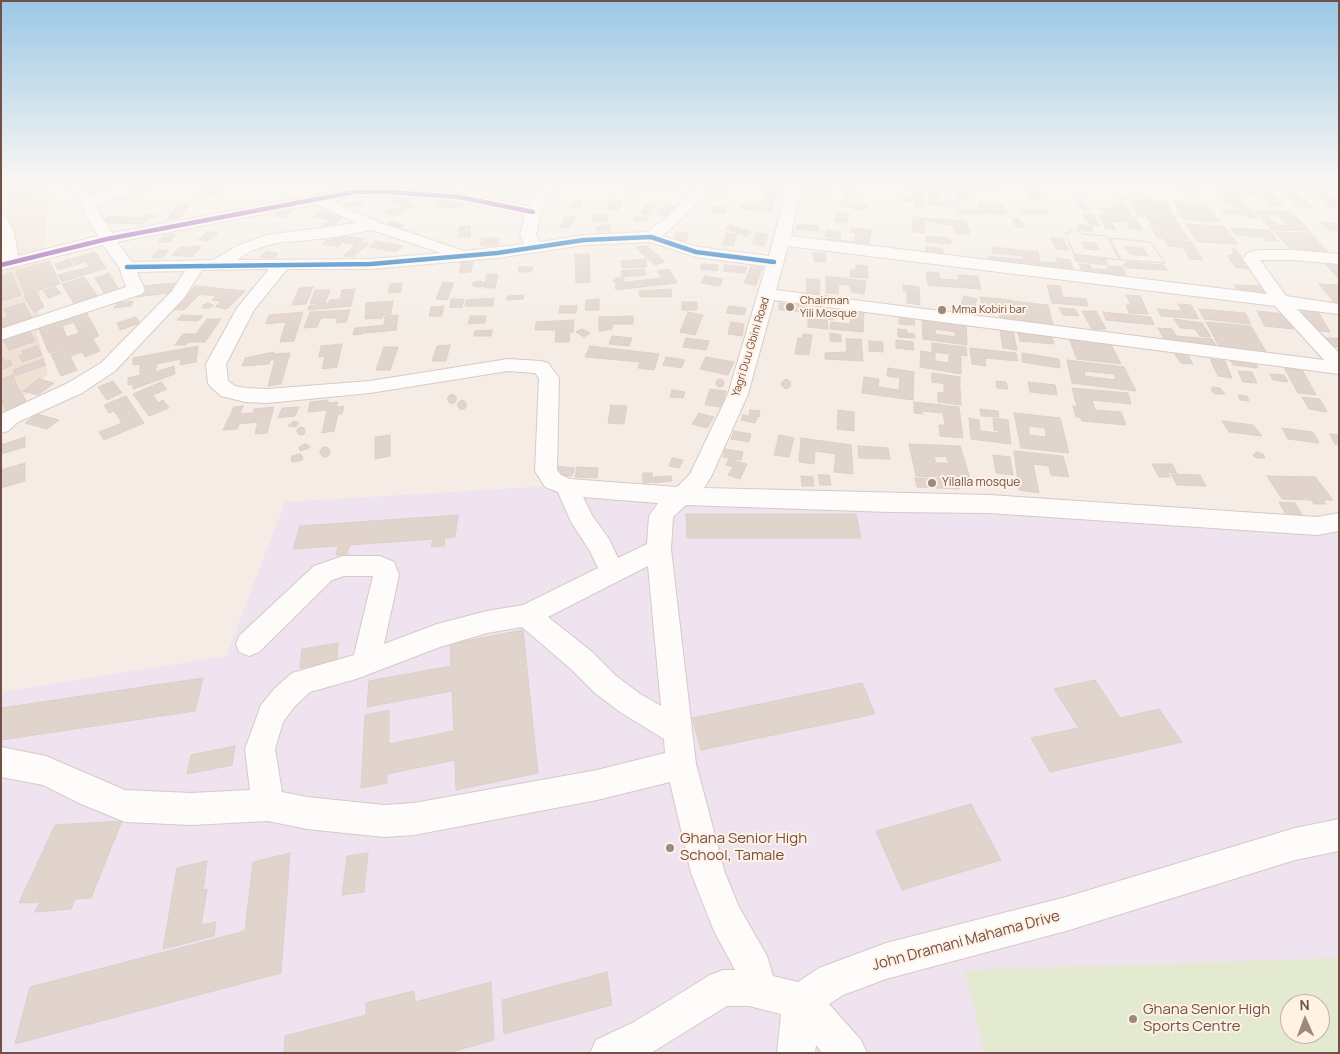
<!DOCTYPE html>
<html>
<head>
<meta charset="utf-8">
<style>
  body { margin:0 }
  #map { position:relative; width:1340px; height:1054px; overflow:hidden; background:#f5ede5; font-family:Manrope,sans-serif }
  canvas { display:block }
  .frame { position:absolute; inset:0; border:2px solid #715147; pointer-events:none }
  .north { position:absolute; left:1280px; top:994px; width:50px; height:50px; box-sizing:border-box; background:#fff1e4; border:1px solid #c6b1a5; border-radius:50%; rotate:358deg; font-size:14px; font-weight:700; line-height:20px; text-align:center; color:#715147 }
  .north::after { content:''; display:block; margin:auto; width:18px; height:22px; background:#9f887e; clip-path:polygon(50% 0,100% 100%,50% 72%,0 100%) }
</style>
</head>
<body>
<div id="map">
<canvas width="1340" height="1054"></canvas>
<div class="frame"></div>
<div class="north">N</div>
</div>
<script>
const ctx = document.querySelector('canvas').getContext('2d');
ctx.lineJoin = 'round';
function paint(path, color) { ctx.fillStyle = color; ctx.fill(path, 'evenodd'); }
const shape = rows => new Path2D(rows.map(r => 'M' + r).join(''));
function trace(path, color, width, dash) { ctx.strokeStyle = color; ctx.lineWidth = width; ctx.lineCap = dash ? 'butt' : 'round'; ctx.setLineDash(dash || []); ctx.stroke(path); }
function drawText(font, color, halo, rows, align = 'center') {
  ctx.font = font + ' Manrope,sans-serif'; ctx.lineWidth = 4; ctx.setLineDash([]); ctx.textBaseline = 'middle'; ctx.strokeStyle = halo; ctx.fillStyle = color; for (const [text, x, y, turn = 0] of rows) {
    ctx.save(); ctx.translate(x, y); ctx.rotate((+turn || 0) * Math.PI / 180); ctx.textAlign = isNaN(turn) ? turn : align; if (halo) ctx.strokeText(text, 0, 0); ctx.fillText(text, 0, 0); ctx.restore();
  }
}
paint(shape([
  [1,184,51,184,49,186,37,334,48,374,1,418]
]), '#f1e1d5');
paint(shape([
  [549,486,1314,521,1339,517,1339,1053,1,1053,1,692,226,656,285,502],
  [1290,1004,1320,1004,1320,1034,1290,1034]
]), '#efe3ef');
paint(shape([
  [1339,958,1339,1053,985,1053,965,970],
  [1290,1004,1320,1004,1320,1034,1290,1034]
]), '#e3ead0');
const building = shape([
  [30,184,36,184,38,188,34,189,38,196,11,203,5,191,30,184],
  [83,184,98,184,104,196,91,200,83,184],
  [147,184,154,186,140,193,133,192,147,184],
  [467,184,500,184,503,185,498,191,465,187,467,184],
  [516,184,528,184,534,196,513,197,512,193,506,193,505,186,516,184],
  [636,184,647,184,638,195,628,193,636,184],
  [653,184,680,184,679,187,659,186,658,191,651,191,653,184],
  [714,184,726,187,720,194,711,192,715,188,712,187,714,184],
  [844,184,855,184,854,191,842,189,844,184],
  [916,184,926,184,924,196,910,195,911,189,915,189,916,184],
  [933,184,964,185,970,201,960,200,955,189,933,184],
  [1311,184,1322,186,1339,201,1339,207,1330,207,1307,186,1290,185,1312,207,1296,206,1275,185,1311,184],
  [930,185,941,186,941,198,929,197,930,185],
  [972,185,994,186,995,190,974,189,972,185],
  [805,187,831,190,830,195,804,192,805,187],
  [1181,187,1194,187,1199,195,1186,194,1181,187],
  [1235,188,1269,190,1284,206,1270,206,1260,195,1242,196,1235,188],
  [1026,189,1036,189,1042,200,1032,200,1026,189],
  [203,190,223,190,219,195,199,196,203,190],
  [764,190,775,191,773,204,761,203,764,190],
  [846,191,857,192,856,196,852,195,849,202,867,205,865,210,840,206,846,191],
  [1221,191,1236,191,1250,209,1234,208,1232,205,1225,204,1220,199,1228,199,1221,191],
  [490,192,512,193,510,197,488,196,490,192],
  [132,193,137,194,122,202,116,200,132,193],
  [397,197,410,200,404,205,390,201,397,197],
  [904,197,922,199,923,208,915,208,915,202,904,201,904,197],
  [1119,197,1121,197,1130,209,1113,209,1110,204,1116,204,1114,201,1119,201,1119,197],
  [438,199,464,204,459,209,433,205,438,199],
  [928,199,958,201,960,207,929,205,928,199],
  [1141,199,1151,200,1158,210,1134,209,1129,200,1142,201,1141,199],
  [361,200,363,204,343,208,341,205,361,200],
  [610,200,622,201,618,211,607,210,610,200],
  [1077,200,1084,200,1089,210,1082,209,1077,200],
  [574,201,583,201,580,208,571,207,574,201],
  [1154,201,1166,201,1171,211,1159,210,1154,201],
  [1173,201,1206,203,1220,222,1185,220,1173,201],
  [409,203,414,206,394,216,384,211,393,207,398,209,409,203],
  [978,203,1003,205,1006,213,1002,213,1002,215,981,213,978,203],
  [178,204,190,204,179,218,167,219,178,204],
  [647,204,655,205,649,215,641,214,647,204],
  [665,204,674,206,667,216,658,214,665,204],
  [742,204,773,206,772,212,741,209,742,204],
  [724,206,725,213,714,214,712,207,724,206],
  [283,208,294,210,285,217,274,216,283,208],
  [1101,208,1129,210,1132,216,1104,214,1101,208],
  [957,209,978,209,981,214,961,215,957,209],
  [1020,209,1045,209,1049,214,1024,214,1020,209],
  [1221,209,1251,211,1258,219,1248,218,1246,215,1225,214,1221,209],
  [1135,210,1171,212,1176,218,1139,216,1135,210],
  [1253,210,1290,211,1310,231,1272,230,1253,210],
  [1268,216,1287,216,1280,217,1288,225,1277,225,1268,216],
  [319,212,345,216,331,228,322,227,331,220,313,217,319,212],
  [837,212,849,213,847,223,835,222,837,212],
  [1082,214,1093,214,1100,226,1090,226,1082,214],
  [145,215,155,215,143,224,101,223,109,216,141,218,145,215],
  [594,215,609,215,607,222,592,221,594,215],
  [1098,215,1134,217,1142,230,1130,229,1126,222,1112,222,1116,230,1106,229,1098,215],
  [566,216,576,217,569,228,559,227,566,216],
  [633,217,647,217,647,221,634,221,633,217],
  [912,217,924,218,925,233,913,232,912,217],
  [926,218,966,221,970,234,956,234,953,226,927,221,926,218],
  [1012,218,1019,219,1024,227,1016,227,1012,218],
  [1148,218,1175,219,1189,240,1157,238,1148,218],
  [392,221,404,225,397,229,385,225,392,221],
  [1320,222,1339,224,1339,231,1331,231,1320,222],
  [797,224,818,226,818,231,796,229,797,224],
  [1079,224,1092,227,1092,232,1078,230,1079,224],
  [1185,224,1224,226,1238,244,1198,242,1185,224],
  [602,225,610,225,609,231,596,231,597,227,601,227,602,225],
  [731,225,752,232,747,236,726,229,731,225],
  [470,226,470,237,458,237,459,227,470,226],
  [852,228,872,230,867,249,825,243,827,238,854,242,856,233,850,232,852,228],
  [1230,228,1270,230,1278,241,1266,240,1264,237,1236,235,1230,228],
  [827,230,841,233,840,238,825,236,827,230],
  [1069,230,1080,231,1083,234,1106,236,1119,260,1074,254,1065,233,1070,233,1069,230],
  [1082,242,1095,243,1099,250,1085,249,1082,242],
  [1069,230,1080,231,1083,234,1106,236,1121,260,1074,254,1065,233,1070,233,1069,230],
  [208,232,218,233,208,241,198,240,208,232],
  [1275,232,1310,233,1329,253,1292,251,1275,232],
  [676,233,688,233,686,241,674,240,676,233],
  [727,233,737,234,733,246,722,245,727,233],
  [757,233,768,234,764,246,752,244,757,233],
  [176,234,170,242,158,242,164,235,176,234],
  [337,235,364,239,358,245,331,240,337,235],
  [926,236,950,238,951,244,926,242,926,236],
  [482,238,499,238,497,245,480,245,482,238],
  [1050,238,1062,238,1069,250,1057,249,1050,238],
  [1110,238,1151,242,1165,263,1121,260,1110,238],
  [1124,247,1143,248,1148,256,1130,254,1124,247],
  [1110,238,1151,242,1165,263,1121,260,1110,238],
  [1165,239,1192,242,1203,260,1189,259,1184,248,1168,246,1165,239],
  [326,240,342,243,338,247,322,244,326,240],
  [376,241,403,246,396,252,369,247,376,241],
  [364,242,369,243,353,257,343,256,355,245,360,245,364,242],
  [646,245,665,262,655,265,636,248,646,245],
  [191,246,202,247,192,257,172,255,180,247,189,248,191,246],
  [926,246,943,249,943,257,926,256,926,246],
  [992,247,1038,252,1041,270,988,264,988,256,1024,260,1023,256,993,253,992,247],
  [1232,248,1235,248,1250,269,1235,267,1227,255,1234,255,1232,252,1235,252,1232,248],
  [158,250,169,250,162,258,151,258,158,250],
  [267,251,278,254,273,258,260,257,267,251],
  [94,252,99,257,75,265,71,259,94,252],
  [813,253,825,253,826,262,815,262,813,253],
  [575,254,589,254,590,282,576,283,575,254],
  [1074,255,1106,259,1107,265,1075,261,1074,255],
  [99,258,106,268,62,282,58,275,89,267,86,262,99,258],
  [1056,258,1070,260,1074,273,1043,270,1041,262,1058,263,1056,258],
  [69,259,73,266,58,270,55,264,69,259],
  [646,259,647,267,622,268,621,261,646,259],
  [1322,260,1335,261,1339,265,1339,279,1322,260],
  [50,261,60,284,25,294,16,271,50,261],
  [461,262,473,262,471,272,459,273,461,262],
  [1126,262,1163,265,1168,270,1126,268,1123,264,1128,264,1126,262],
  [702,264,718,265,717,271,700,269,702,264],
  [1079,264,1090,265,1092,269,1109,270,1107,266,1123,267,1128,279,1083,275,1079,264],
  [725,265,747,267,745,273,723,271,725,265],
  [856,265,867,266,868,278,850,277,850,270,856,270,856,265],
  [751,266,763,267,756,285,744,283,751,266],
  [519,267,533,267,531,272,518,272,519,267],
  [644,269,646,275,622,277,621,271,644,269],
  [669,269,677,283,616,290,615,285,627,282,662,278,657,271,669,269],
  [926,272,939,273,940,279,959,280,958,275,978,276,981,289,928,285,926,272],
  [11,273,21,295,1,301,1,276,11,273],
  [109,273,119,290,105,295,95,278,109,273],
  [487,274,498,274,495,288,484,288,487,274],
  [705,276,723,279,720,286,701,283,705,276],
  [826,276,866,281,864,294,852,292,849,285,839,284,838,294,826,293,826,276],
  [84,277,98,297,75,305,62,284,84,277],
  [617,278,623,278,625,280,622,283,616,283,613,281,617,278],
  [807,279,820,280,819,298,806,297,807,279],
  [480,281,485,283,483,286,477,287,472,285,474,282,480,281],
  [443,282,454,283,447,300,436,299,443,282],
  [175,283,169,293,136,297,142,286,175,283],
  [402,283,401,292,388,293,390,284,402,283],
  [1319,284,1339,285,1339,306,1337,306,1319,284],
  [903,285,919,287,920,305,907,303,907,291,903,291,903,285],
  [1047,285,1060,286,1063,297,1086,299,1088,306,1052,303,1047,285],
  [1234,285,1262,286,1269,296,1241,294,1234,285],
  [195,286,245,291,227,309,215,307,221,301,212,300,216,296,200,294,184,310,171,309,195,286],
  [55,287,61,293,49,298,43,291,55,287],
  [313,287,306,304,292,305,299,288,313,287],
  [355,289,351,306,308,310,309,306,329,303,330,300,340,299,342,290,355,289],
  [671,289,672,297,640,297,639,291,671,289],
  [315,290,330,290,325,303,310,304,315,290],
  [36,292,44,307,34,312,24,296,36,292],
  [524,295,523,299,507,300,508,296,524,295],
  [1126,295,1140,296,1148,314,1129,313,1126,305,1131,305,1126,295],
  [964,296,977,299,973,312,959,309,964,296],
  [980,297,1011,300,1015,320,1000,319,999,308,989,308,987,305,982,304,980,297],
  [494,298,493,306,465,306,466,300,494,298],
  [451,299,464,299,462,308,450,307,451,299],
  [599,299,599,310,585,310,586,300,599,299],
  [133,301,131,306,114,308,117,303,133,301],
  [393,301,391,314,383,315,382,318,365,319,366,303,393,301],
  [1012,301,1048,305,1053,325,1015,320,1012,301],
  [682,302,697,302,697,310,682,310,682,302],
  [24,303,33,321,1,332,1,319,8,317,4,309,24,303],
  [208,303,214,305,210,308,202,308,203,305,208,303],
  [779,303,806,304,807,312,779,310,779,303],
  [1178,304,1191,305,1199,319,1161,316,1157,309,1182,311,1178,304],
  [444,306,442,316,429,316,431,307,444,306],
  [560,306,577,306,576,313,559,313,560,306],
  [729,306,746,308,744,315,726,313,729,306],
  [1299,306,1316,308,1330,332,1313,330,1299,306],
  [1059,308,1075,309,1079,316,1063,315,1059,308],
  [851,309,864,311,863,332,830,329,831,322,850,324,851,309],
  [1199,309,1245,313,1251,324,1204,319,1199,309],
  [350,310,346,322,336,323,338,318,321,318,317,327,304,328,310,312,350,310],
  [825,310,834,311,833,320,823,318,825,310],
  [1082,311,1096,311,1106,329,1092,329,1082,311],
  [1257,311,1285,314,1293,329,1265,326,1257,311],
  [86,312,99,336,49,353,38,327,86,312],
  [74,322,79,333,67,337,62,326,74,322],
  [303,312,294,341,280,342,286,322,266,324,269,315,303,312],
  [688,312,703,315,695,335,680,332,688,312],
  [1103,312,1151,317,1154,325,1106,320,1103,312],
  [182,315,203,316,198,321,177,320,182,315],
  [398,315,396,330,365,333,366,327,384,325,385,316,398,315],
  [470,316,486,316,485,323,468,324,470,316],
  [633,316,633,324,612,324,612,329,599,331,599,317,633,316],
  [899,316,914,318,915,325,899,324,899,316],
  [136,317,140,323,120,330,117,323,136,317],
  [207,319,221,319,205,342,188,342,186,345,175,345,183,334,196,334,207,319],
  [808,319,827,320,828,329,808,327,808,319],
  [922,319,966,325,967,345,923,339,922,319],
  [935,329,955,332,956,337,935,334,935,329],
  [1174,319,1202,323,1211,337,1200,336,1195,329,1180,328,1174,319],
  [574,320,573,332,570,332,569,342,555,342,556,330,535,330,536,322,574,320],
  [731,322,744,324,742,336,728,334,731,322],
  [1206,322,1251,326,1266,352,1220,348,1206,322],
  [365,327,363,334,353,335,355,328,365,327],
  [1158,328,1172,329,1176,336,1212,339,1217,347,1167,344,1158,328],
  [582,329,590,333,584,337,576,332,582,329],
  [898,329,907,330,907,333,914,334,915,338,898,337,898,329],
  [29,330,35,341,9,350,3,340,29,330],
  [492,330,491,336,474,336,475,331,492,330],
  [1000,330,1013,331,1017,350,1003,348,1000,330],
  [1018,332,1051,335,1054,344,1020,341,1018,332],
  [830,333,841,335,841,342,830,341,830,333],
  [803,334,812,335,809,355,795,354,798,338,802,338,803,334],
  [612,336,632,338,629,346,609,344,612,336],
  [686,338,709,341,706,350,683,347,686,338],
  [1069,338,1110,342,1121,364,1077,359,1069,338],
  [1319,338,1339,338,1339,347,1326,346,1319,338],
  [93,339,100,351,85,357,82,352,70,356,77,370,61,376,51,354,93,339],
  [846,339,861,339,863,361,825,359,825,353,847,352,846,339],
  [896,340,913,342,914,350,896,348,896,340],
  [869,341,883,342,883,352,869,351,869,341],
  [932,343,966,347,967,356,932,352,932,343],
  [342,344,337,367,322,369,325,356,319,357,321,346,342,344],
  [450,345,446,361,432,361,437,346,450,345],
  [37,346,42,355,22,362,19,356,24,354,22,351,37,346],
  [198,346,196,362,180,365,181,359,157,364,155,372,174,366,175,374,133,389,133,384,128,385,128,378,140,375,140,364,133,365,133,358,198,346],
  [590,346,659,354,654,370,638,368,640,362,585,357,590,346],
  [384,347,398,347,390,370,376,370,384,347],
  [970,348,1016,353,1018,361,985,358,986,366,972,364,970,348],
  [921,351,935,353,935,361,949,363,949,355,961,357,961,374,920,367,921,351],
  [274,352,273,354,290,353,281,384,268,386,275,360,270,360,269,364,242,366,245,358,274,352],
  [1022,353,1059,359,1060,368,1022,362,1022,353],
  [1174,353,1187,353,1193,364,1181,363,1174,353],
  [1,356,6,362,10,360,12,365,1,370,1,356],
  [666,357,685,360,681,368,663,365,666,357],
  [706,357,734,362,728,375,700,369,706,357],
  [1229,357,1254,360,1258,368,1233,365,1229,357],
  [43,359,46,365,15,376,13,370,43,359],
  [1210,359,1225,361,1232,378,1218,376,1210,359],
  [1067,360,1124,367,1136,391,1072,383,1067,360],
  [1084,371,1114,374,1116,380,1085,376,1084,371],
  [1282,364,1300,366,1316,395,1298,393,1282,364],
  [888,368,914,372,913,400,862,393,864,377,879,379,878,387,899,390,900,378,887,376,888,368],
  [1238,371,1252,372,1257,383,1243,382,1238,371],
  [932,373,960,377,960,386,932,382,932,373],
  [1270,374,1284,375,1288,382,1273,380,1270,374],
  [13,375,19,391,20,390,27,403,7,411,1,401,1,379,13,375],
  '716 383a4 4 0 1 1 8 0a4 4 0 1 1-8 0Z',
  [39,379,54,383,38,395,23,391,39,379],
  '781.5 384a4.5 4.5 0 1 1 9 0a4.5 4.5 0 1 1-9 0Z',
  [113,381,122,393,107,400,98,387,113,381],
  [996,381,1006,382,1008,389,997,388,996,381],
  [161,382,167,389,153,395,158,403,163,400,169,408,149,416,133,394,161,382],
  [1028,382,1055,385,1057,395,1030,392,1028,382],
  [944,385,960,387,961,405,938,402,938,392,944,393,944,385],
  [1213,387,1220,388,1225,394,1215,394,1211,390,1213,387],
  [1072,388,1128,393,1131,404,1092,400,1095,410,1121,412,1126,425,1082,421,1080,417,1076,417,1073,406,1077,407,1072,388],
  [710,389,726,391,721,407,705,405,710,389],
  [672,390,685,392,683,398,670,397,672,390],
  '447.5 399a4.5 4.5 0 1 1 9 0a4.5 4.5 0 1 1-9 0Z',
  [1240,395,1247,396,1249,401,1240,400,1238,396,1240,395],
  [126,396,144,423,104,440,99,432,122,423,114,411,109,413,104,405,126,396],
  [1302,397,1320,399,1327,412,1309,409,1302,397],
  [328,400,328,403,338,402,336,407,344,406,342,414,338,414,334,431,322,433,327,410,308,412,310,402,328,400],
  '457.5 405a4.5 4.5 0 1 1 9 0a4.5 4.5 0 1 1-9 0Z',
  [914,402,959,407,963,438,940,436,939,425,945,425,943,413,922,411,923,414,914,413,914,402],
  [611,405,627,406,624,424,608,423,611,405],
  [243,406,240,414,253,413,254,409,274,407,267,433,255,434,258,422,239,424,237,429,223,430,234,407,243,406],
  [299,407,295,416,278,418,282,408,299,407],
  [980,409,998,411,999,417,981,416,980,409],
  [750,410,760,411,759,417,749,416,750,410],
  [838,410,854,412,854,431,837,429,838,410],
  [699,413,714,417,707,428,692,424,699,413],
  [1014,413,1060,418,1069,453,1021,448,1014,413],
  [1029,426,1045,428,1046,437,1029,435,1029,426],
  [37,414,59,420,47,429,25,423,37,414],
  [743,415,757,418,755,423,741,420,743,415],
  [969,418,979,420,980,431,999,433,999,431,994,430,993,418,1008,420,1011,444,971,439,969,418],
  [294,421,299,423,296,427,288,426,294,421],
  [1222,421,1253,425,1262,436,1229,432,1222,421],
  '297 431a4 4 0 1 1 8 0a4 4 0 1 1-8 0Z',
  [1282,428,1313,432,1319,443,1288,439,1282,428],
  [734,431,751,434,749,442,731,439,734,431],
  [1330,434,1339,435,1339,444,1335,444,1330,434],
  [390,435,390,456,375,459,375,437,390,435],
  [779,435,794,438,789,457,774,455,779,435],
  [25,437,25,447,1,454,1,445,25,437],
  [801,438,851,445,853,474,834,472,836,454,815,451,814,464,799,462,801,438],
  [305,444,310,446,309,448,300,451,299,447,305,444],
  [909,444,960,446,970,478,916,476,909,444],
  [946,456,949,463,936,463,934,457,946,456],
  [858,446,888,448,890,459,859,458,858,446],
  '320 452a5 5 0 1 1 10 0a5 5 0 1 1-10 0Z',
  [725,449,743,452,741,460,723,457,725,449],
  [1014,451,1063,456,1069,477,1051,475,1049,466,1033,464,1039,493,1019,490,1014,451],
  [1256,452,1263,454,1265,458,1256,458,1253,455,1256,452],
  [300,454,303,457,302,460,294,462,291,461,292,456,300,454],
  [993,455,1010,457,1013,475,996,473,993,455],
  [672,458,683,460,679,468,669,466,672,458],
  [729,459,747,464,740,479,728,475,733,467,726,465,729,459],
  [25,463,25,481,1,488,1,470,25,463],
  [1152,464,1172,464,1177,473,1167,472,1170,477,1159,477,1152,464],
  [556,466,575,468,572,476,553,474,556,466],
  [577,467,598,468,597,478,575,477,577,467],
  [643,473,652,473,653,482,643,483,643,473],
  [1171,474,1200,475,1206,486,1177,485,1171,474],
  [818,475,829,475,831,485,820,485,818,475],
  [671,476,672,481,654,483,654,477,671,476],
  [801,476,813,477,814,486,802,486,801,476],
  [1267,476,1315,477,1333,500,1323,500,1326,504,1314,504,1311,500,1282,499,1267,476],
  [915,478,956,479,959,489,917,487,915,478],
  [1279,502,1295,503,1306,521,1289,520,1279,502],
  [686,514,856,514,861,538,687,538,686,514],
  [458,515,455,537,445,538,444,546,431,547,433,539,350,545,347,554,336,555,338,546,293,549,300,526,458,515],
  [523,630,538,773,456,790,455,760,387,774,387,783,361,788,365,715,389,710,389,744,454,731,452,691,367,707,369,681,451,666,450,644,523,630],
  [338,643,337,661,300,668,302,649,338,643],
  [203,678,195,711,1,740,1,708,203,678],
  [1095,680,1120,718,1159,709,1182,742,1050,772,1031,738,1079,728,1054,689,1095,680],
  [862,683,875,714,701,750,692,718,862,683],
  [235,746,232,765,187,774,191,755,235,746],
  [971,804,1001,860,902,890,876,831,971,804],
  [122,821,91,898,75,899,71,909,35,912,40,902,19,903,55,825,122,821],
  [290,853,281,973,15,1044,30,987,245,931,253,862,290,853],
  [368,853,364,892,342,895,347,856,368,853],
  [207,861,203,890,207,889,201,925,216,922,214,936,163,949,177,868,207,861],
  [607,972,612,1005,504,1034,502,1000,607,972],
  [491,982,494,1040,447,1053,284,1053,285,1036,366,1015,366,1003,414,991,415,1002,491,982]
]);
paint(building, '#e1d4cd');
trace(building, '#ddcfc8', 1);
const minor = shape([
  [69,184,83,184,91,197,121,184,142,184,140,187,96,206,112,233,354,188,389,188,459,193,529,206,538,191,544,184,560,184,549,196,541,212,536,235,539,242,584,235,647,232,669,215,699,184,715,184,679,221,662,236,698,247,769,256,783,203,783,184,797,184,797,203,791,236,1267,294,1243,259,1247,253,1258,250,1293,250,1339,254,1339,264,1293,260,1260,260,1286,296,1339,304,1339,314,1297,309,1339,353,1339,374,774,300,748,394,711,477,704,488,989,495,1317,517,1339,513,1339,531,1317,535,989,513,890,512,686,505,673,517,671,549,696,764,725,873,739,907,767,956,773,976,798,982,819,968,886,943,1066,897,1295,828,1339,819,1339,851,1295,860,1066,931,886,979,843,995,829,1004,861,1040,867,1053,822,1053,816,1045,815,1053,777,1053,781,1014,749,1006,727,1006,651,1053,590,1053,596,1040,634,1022,710,975,723,970,735,970,714,931,691,873,670,782,597,800,414,835,384,837,307,829,268,821,191,825,125,822,81,804,43,785,1,777,1,747,46,756,125,790,191,793,250,790,245,749,261,705,275,688,292,673,354,655,373,576,344,576,332,580,259,652,249,656,239,652,236,644,239,636,314,566,343,556,380,556,394,562,399,575,384,644,437,624,487,611,523,605,598,568,590,551,571,522,558,492,545,487,535,471,539,378,535,373,508,371,370,393,267,403,245,402,221,396,211,387,208,383,206,364,237,308,269,269,202,270,184,298,115,371,82,393,18,422,8,431,1,433,1,414,68,383,101,363,172,291,185,271,137,272,145,290,142,294,1,340,1,329,126,287,119,267,103,245,1,270,1,215,6,217,14,232,18,256,98,236,69,184],
  [354,196,389,196,459,201,525,215,520,235,524,244,464,251,378,222,332,201,354,196],
  [315,204,357,223,267,235,239,245,213,260,132,262,117,242,315,204],
  [372,230,441,253,371,259,237,260,251,251,275,243,329,238,372,230],
  [650,242,696,257,766,266,728,394,690,474,677,487,570,479,561,475,557,470,559,378,548,363,541,361,508,359,370,381,267,389,245,388,235,386,228,381,226,364,254,310,287,269,371,269,497,258,584,245,650,242],
  [788,246,1275,306,1324,360,776,290,788,246],
  [583,497,658,503,649,516,647,544,618,558,609,539,593,517,583,497],
  [648,566,661,706,640,694,615,675,591,651,548,617,648,566],
  [522,627,571,669,595,693,620,712,664,739,665,753,597,770,414,803,384,805,307,797,282,792,275,749,283,722,295,706,310,692,356,679,440,647,487,633,522,627],
  [1331,184,1339,184,1339,189,1334,188,1331,184]
]);
trace(minor, '#d6cac3', 2);
paint(minor, '#fefcfb');
trace(shape([
  [1,265,107,239,354,192,389,192,459,197,533,212]
]), '#8e44ad', 4.5);
trace(shape([
  [127,267,371,264,497,253,584,240,651,237,696,252,774,262]
]), '#0065bd', 4.5);
const sky = ctx.createLinearGradient(0, 0, 0, 332);
sky.addColorStop(0, '#9bc8e6');
sky.addColorStop(0.55, '#faf7f3');
sky.addColorStop(1, '#faf7f300');
ctx.fillStyle = sky;
ctx.fillRect(0, 0, 1340, 332);
for (const [x, y, r, color] of [
  [790,307,5,"#9f887e"],
  [942,310,5,"#9f887e"],
  [932,483,5,"#9f887e"],
  [670,848,5,"#9f887e"],
  [1133,1019,5,"#9f887e"]
]) { const dot = new Path2D(); dot.arc(x, y, r, 0, 2 * Math.PI); ctx.fillStyle = color; ctx.fill(dot); trace(dot, '#fff1e4', 2); }
drawText('11px', '#715147', '#fff1e4', [
  ["Chairman",800,301],
  ["Yili Mosque",800,314],
  ["Mma Kobiri bar",952,310]
], 'left');
drawText('11px', '#715147', '#fff1e4', [
  ["Yagri Duu Gbini Road",751,347,-73]
]);
drawText('12px', '#715147', '#fff1e4', [
  ["Yilalla mosque",942,483]
], 'left');
drawText('15px', '#715147', '#fff1e4', [
  ["Ghana Senior High",680,839],
  ["School, Tamale",680,856],
  ["Ghana Senior High",1143,1010],
  ["Sports Centre",1143,1027]
], 'left');
drawText('15px', '#715147', '#fff1e4', [
  ["John Dramani Mahama Drive",966,941,-15]
]);
</script>
</body>
</html>
